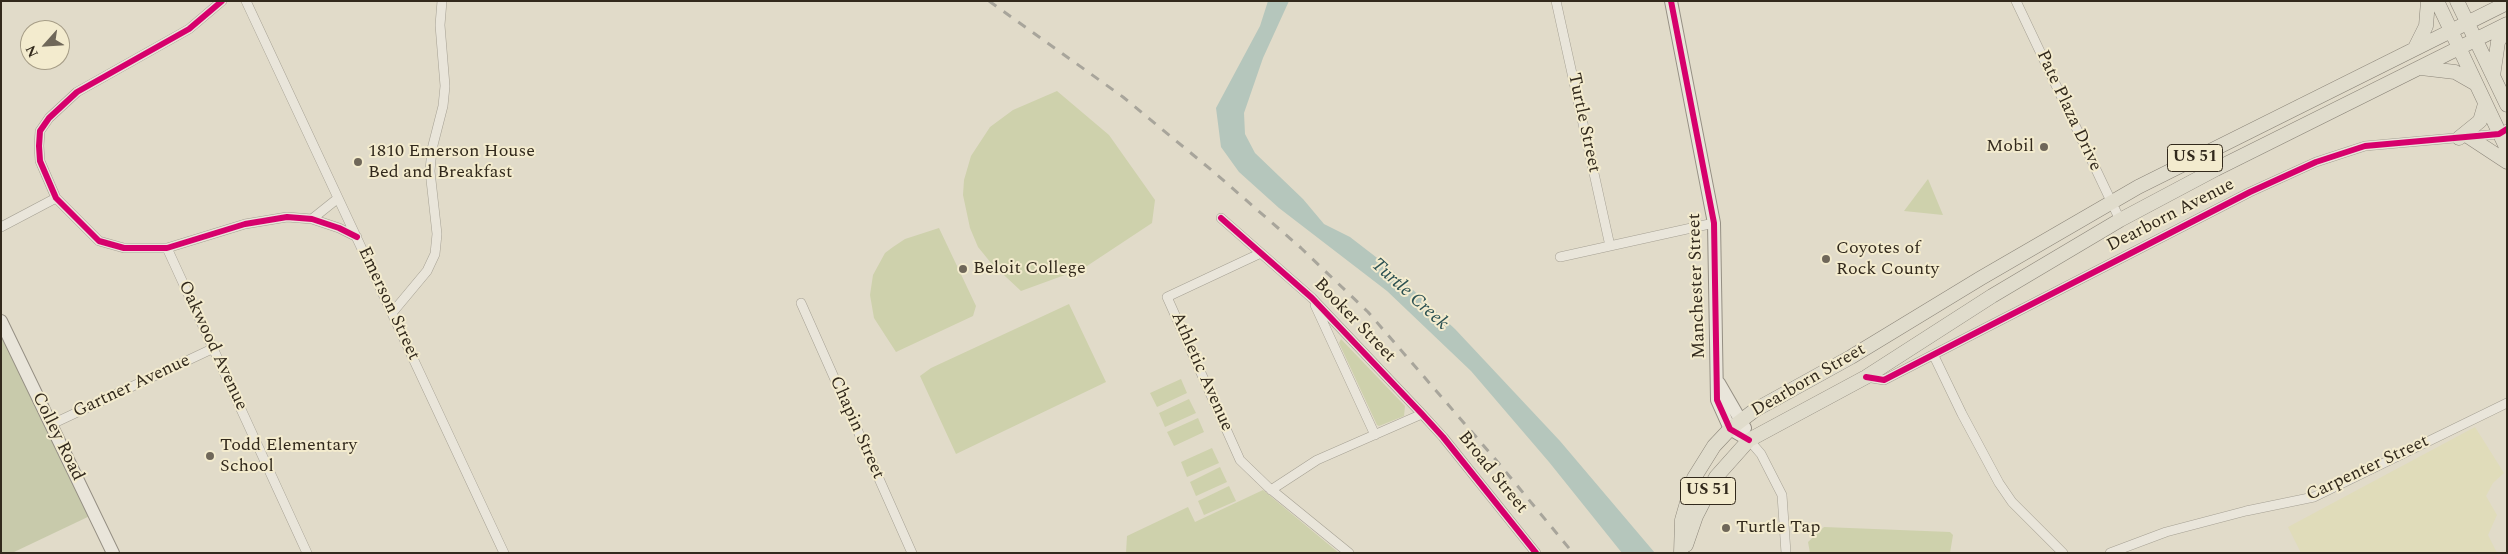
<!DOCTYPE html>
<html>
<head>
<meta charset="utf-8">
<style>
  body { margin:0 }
  #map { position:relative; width:2508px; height:554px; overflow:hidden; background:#e1dbc9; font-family:Spectral,serif }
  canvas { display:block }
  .frame { position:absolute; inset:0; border:2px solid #32291c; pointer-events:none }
  .north { position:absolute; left:20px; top:20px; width:50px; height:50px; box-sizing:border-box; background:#f3ebce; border:1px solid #a69d87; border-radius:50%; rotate:244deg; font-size:14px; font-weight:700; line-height:20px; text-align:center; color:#32291c }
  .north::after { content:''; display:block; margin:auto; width:18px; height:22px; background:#6f6759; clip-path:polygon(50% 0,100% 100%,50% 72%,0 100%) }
</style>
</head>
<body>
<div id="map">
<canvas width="2508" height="554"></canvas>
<div class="frame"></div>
<div class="north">N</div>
</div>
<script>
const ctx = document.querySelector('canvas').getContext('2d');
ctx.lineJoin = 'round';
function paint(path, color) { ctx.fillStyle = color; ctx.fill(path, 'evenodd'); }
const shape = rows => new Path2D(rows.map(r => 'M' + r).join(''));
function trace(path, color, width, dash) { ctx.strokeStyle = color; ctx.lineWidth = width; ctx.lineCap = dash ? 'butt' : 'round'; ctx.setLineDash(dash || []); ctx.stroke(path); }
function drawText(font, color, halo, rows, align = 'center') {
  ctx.font = font + ' Spectral,serif'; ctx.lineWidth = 4; ctx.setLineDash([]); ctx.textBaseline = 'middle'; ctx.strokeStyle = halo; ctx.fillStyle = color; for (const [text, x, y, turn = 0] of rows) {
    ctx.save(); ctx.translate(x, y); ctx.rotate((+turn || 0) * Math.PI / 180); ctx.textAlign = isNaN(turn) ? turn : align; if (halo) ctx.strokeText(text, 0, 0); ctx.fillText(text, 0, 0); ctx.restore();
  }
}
paint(shape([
  [2475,427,2504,473,2493,483,2486,496,2497,515,2488,535,2497,553,2301,553,2288,527]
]), '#e0dcba');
paint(shape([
  [1057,91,1109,135,1155,200,1152,223,1084,268,1021,291,991,263,978,247,970,228,963,195,964,180,971,156,990,127,1013,110],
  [1928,179,1943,215,1904,211],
  [939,228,976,306,973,316,896,352,874,318,870,295,873,275,885,253,893,247,905,239],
  [1069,304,1106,382,956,454,920,376,931,368],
  [1341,339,1405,406,1404,416,1379,426,1377,425,1339,343],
  [1181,379,1187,393,1157,407,1150,393],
  [1189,399,1196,413,1165,427,1159,413],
  [1198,418,1204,432,1174,446,1167,432],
  [1212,448,1219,463,1187,477,1181,462],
  [1220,467,1227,482,1196,496,1190,482],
  [1229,486,1236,501,1204,515,1198,501],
  [1263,490,1339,553,1126,553,1127,536,1188,507,1195,522],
  [1824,527,1950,532,1953,535,1950,553,1810,553,1808,542]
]), '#ced1ac');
paint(shape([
  [1,321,94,514,12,553,1,553]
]), '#c8caab');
paint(shape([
  [1268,1,1289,1,1263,58,1244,113,1245,134,1255,153,1303,199,1324,224,1350,237,1385,264,1455,329,1560,441,1655,553,1622,553,1549,462,1471,371,1387,291,1279,208,1239,172,1221,147,1216,108,1260,26]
]), '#b5c6bc');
const street = shape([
  [222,1,189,29,77,92,49,118,40,131,39,146,40,161,56,198,99,241,124,248,167,248,245,224,287,217,312,219,339,228,357,237],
  [246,1,504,553],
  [1556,1,1610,246],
  [2016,1,2120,220],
  [1221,218,1312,298,1422,414,1443,437,1536,553],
  [312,219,337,199],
  [1,227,56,198],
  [167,248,307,553],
  [1261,253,1167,297,1240,460,1268,487,1349,553],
  [1560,257,1714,223],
  [801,303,912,553],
  [1315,305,1375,435],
  [392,313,427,271,435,254,437,234,430,171,432,149,443,106,445,86,440,25,442,1],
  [1934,356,1962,414,1999,483,2012,502,2063,553],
  [1866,377,1884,380,2250,192,2316,162,2365,146,2499,134,2507,129],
  [50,425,214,348],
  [1749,440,1761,454,1782,495,1786,553],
  [1271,490,1317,460,1422,414],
  [2110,553,2166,532,2246,511,2314,497,2507,403]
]);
const secondary = shape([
  [1671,1,1714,223,1717,400,1730,429,1749,440],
  [1,321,113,553],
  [1719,383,1745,428]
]);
const primary = shape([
  [2437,1,2507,149],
  [2457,1,2507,105],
  [2415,48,2426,26,2428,1],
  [2421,68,2455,72,2476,84],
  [2493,76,2498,42,2507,27],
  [2469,137,2507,162],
  [2459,138,2480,121,2485,104],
  [1686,545,1696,516,1716,477,1749,440,1866,377,1992,296,2120,220,2216,169,2507,24],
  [1681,553,1682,520,1694,478,1714,446,1730,429,1755,410,1851,357,1981,278,2138,187,2507,3]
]);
trace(street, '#a5a093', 10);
trace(secondary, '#958f83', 14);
trace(primary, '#8b8579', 15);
trace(street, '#e9e5da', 9);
trace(secondary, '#e9e5da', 12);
trace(primary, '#e0dccc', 14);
trace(shape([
  [989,1,1123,97,1215,173,1301,248,1368,312,1496,460,1573,553]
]), '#a8a59b', 3, [9, 9]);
trace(shape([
  [222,1,189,29,77,92,49,118,40,131,39,146,40,161,56,198,99,241,124,248,167,248,245,224,287,217,312,219,339,228,357,237],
  [1671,1,1714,223,1717,400,1730,429,1749,440],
  [1221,218,1312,298,1422,414,1443,437,1536,553],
  [1866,377,1884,380,2250,192,2316,162,2365,146,2499,134,2507,129]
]), '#d6006c', 6);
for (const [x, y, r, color] of [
  [2044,147,5,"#6f6759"],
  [358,162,5,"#6f6759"],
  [1826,259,5,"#6f6759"],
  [963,269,5,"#6f6759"],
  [210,456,5,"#6f6759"],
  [1726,528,5,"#6f6759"]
]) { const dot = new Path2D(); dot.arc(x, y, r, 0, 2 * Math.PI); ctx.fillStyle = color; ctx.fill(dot); trace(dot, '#f3ebce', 2); }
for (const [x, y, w] of [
  [2195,158,55],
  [1708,491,55]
]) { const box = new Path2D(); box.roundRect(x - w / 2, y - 13.5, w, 27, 4); ctx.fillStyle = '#f3ebce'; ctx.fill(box); trace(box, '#32291c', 1); }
drawText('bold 16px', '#32291c', null, [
  ["US 51",2195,158],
  ["US 51",1708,491]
]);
drawText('18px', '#32291c', '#f3ebce', [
  ["Pate Plaza Drive",2068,111,65],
  ["Turtle Street",1583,123,78],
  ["Dearborn Avenue",2171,216,-27],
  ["Manchester Street",1698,286,-92],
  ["Emerson Street",388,304,65],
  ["Booker Street",1354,321,46],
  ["Oakwood Avenue",212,346,65],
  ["Athletic Avenue",1201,372,66],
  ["Dearborn Street",1809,381,-30],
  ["Gartner Avenue",132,387,-25],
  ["Chapin Street",856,428,66],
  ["Colley Road",57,437,64],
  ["Carpenter Street",2368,469,-25],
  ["Broad Street",1492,473,51]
]);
drawText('18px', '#32291c', '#f3ebce', [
  ["Mobil",2034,147,"right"],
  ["1810 Emerson House",368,152],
  ["Bed and Breakfast",368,173],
  ["Coyotes of",1836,249],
  ["Rock County",1836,270],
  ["Beloit College",973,269],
  ["Todd Elementary",220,446],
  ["School",220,467],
  ["Turtle Tap",1736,528]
], 'left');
drawText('italic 19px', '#2c5152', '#f3ebce', [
  ["Turtle Creek",1409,295,42]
]);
</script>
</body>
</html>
